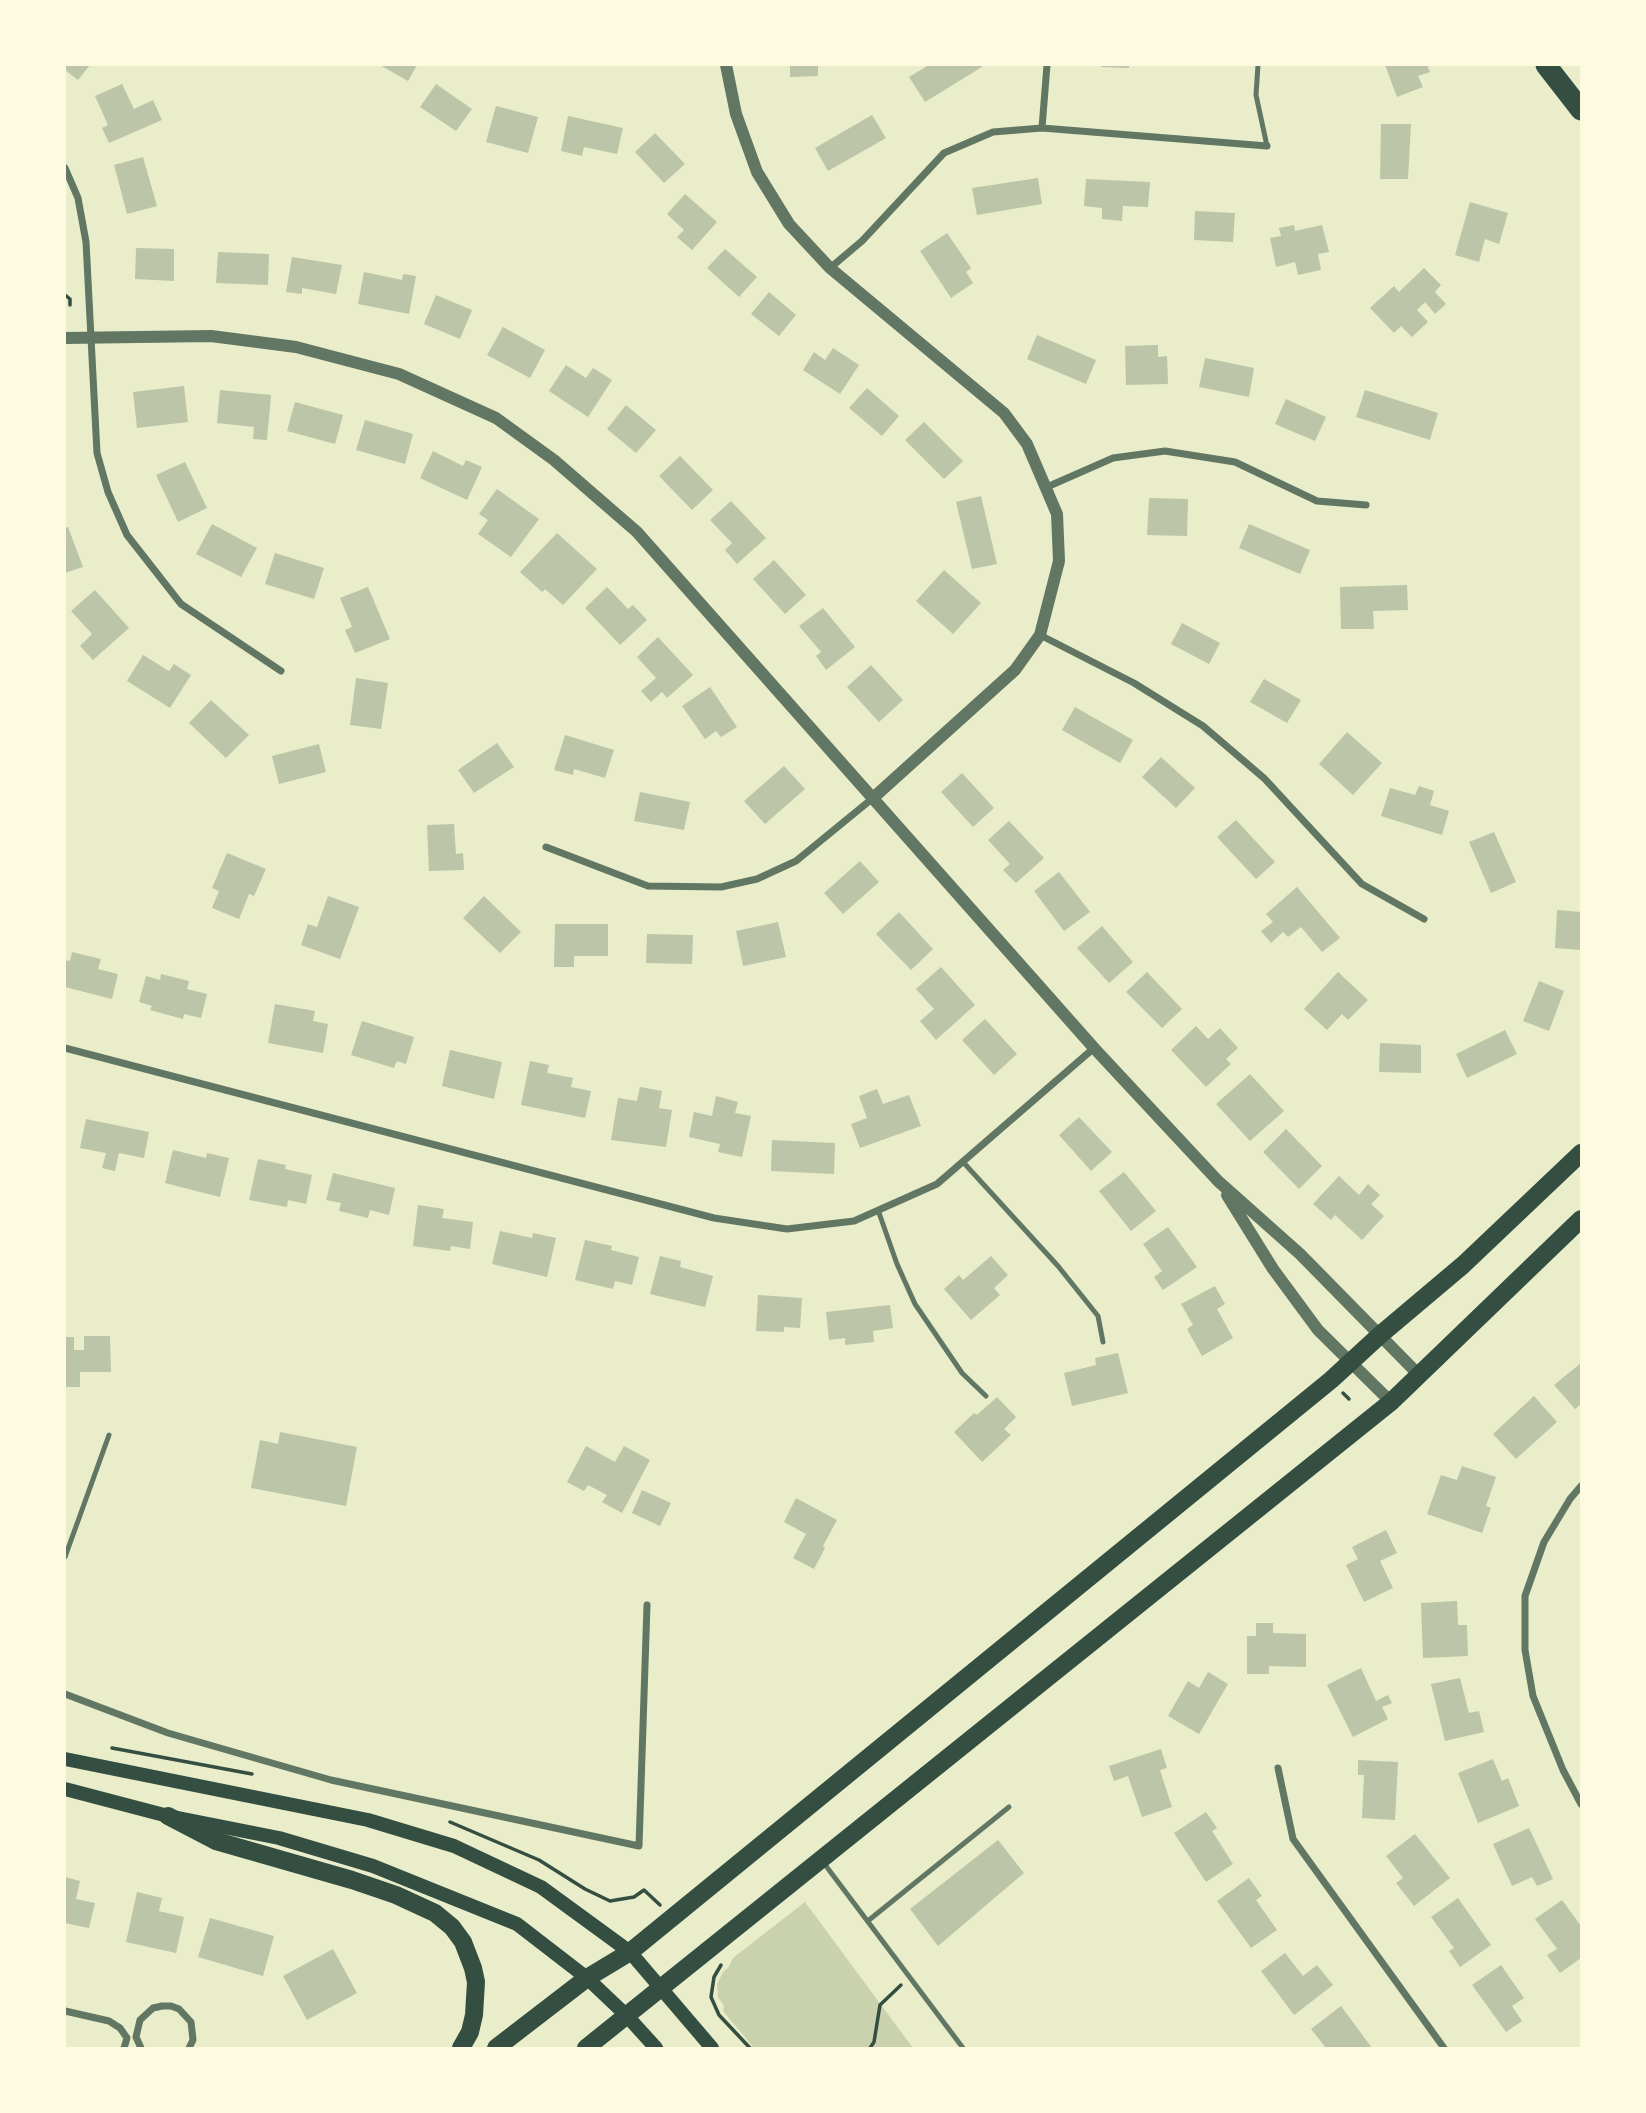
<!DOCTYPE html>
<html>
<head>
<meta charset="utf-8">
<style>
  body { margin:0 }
  #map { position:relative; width:1646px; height:2113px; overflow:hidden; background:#e9edc9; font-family:Figtree,sans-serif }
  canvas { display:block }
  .frame { position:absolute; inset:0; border:66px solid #fefae0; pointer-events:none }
</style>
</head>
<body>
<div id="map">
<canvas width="1646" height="2113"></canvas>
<div class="frame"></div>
</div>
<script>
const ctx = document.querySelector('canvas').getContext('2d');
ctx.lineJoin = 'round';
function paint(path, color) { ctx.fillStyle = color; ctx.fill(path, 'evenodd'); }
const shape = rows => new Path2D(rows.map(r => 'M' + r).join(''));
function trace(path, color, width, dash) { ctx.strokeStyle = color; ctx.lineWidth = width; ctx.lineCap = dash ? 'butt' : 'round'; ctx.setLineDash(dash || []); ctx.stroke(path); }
paint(shape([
  [805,1902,913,2048,754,2048,723,2011,724,2006,718,1997,717,1984,723,1972,728,1968,733,1958]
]), '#cad2ad');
paint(shape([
  [65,65,90,65,78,80,65,70],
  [380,65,417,65,408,81],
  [790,65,818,65,818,76,790,77],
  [929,65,980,65,982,67,925,102,909,77],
  [1101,65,1129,65,1129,68,1101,67],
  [1385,65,1427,65,1430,72,1418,76,1423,87,1397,97],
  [122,84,134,109,153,100,162,120,109,143,102,128,108,125,95,96],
  [436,84,472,109,456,131,420,107],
  [496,106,538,117,528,153,486,142],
  [872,115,886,138,828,171,815,148],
  [568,116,623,128,617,154,584,147,582,156,561,151],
  [1381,124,1411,124,1408,179,1380,179],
  [655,133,685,164,664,183,635,152],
  [143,157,157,206,127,214,114,165],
  [1038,178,1042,204,977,215,972,188],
  [1086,179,1150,182,1148,207,1123,206,1122,221,1102,219,1102,208,1084,206],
  [685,194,717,222,692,250,677,237,684,230,667,214],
  [1470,202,1508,213,1499,244,1485,239,1479,262,1455,255],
  [1195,211,1235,213,1233,242,1194,240],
  [1294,225,1295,231,1322,225,1329,252,1318,254,1321,270,1298,275,1295,262,1276,267,1270,238,1281,236,1279,228],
  [947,233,971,268,966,272,973,283,951,298,920,251],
  [136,248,174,249,174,281,135,279],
  [725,249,757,277,739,297,707,268],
  [218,252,269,254,268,285,216,283],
  [292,257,342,265,336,294,302,288,302,294,286,292],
  [1424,268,1441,285,1435,292,1446,304,1435,314,1425,302,1417,310,1428,322,1412,337,1401,326,1394,333,1370,308,1394,286,1399,292],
  [364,272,402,280,403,274,416,276,409,314,358,304],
  [769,292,796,315,779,336,751,314],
  [436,295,472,310,460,339,424,324],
  [503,327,545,350,530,378,487,355],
  [1037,335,1096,360,1086,384,1027,359],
  [1158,345,1158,357,1167,356,1168,384,1126,385,1125,346],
  [833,348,859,365,840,394,803,370,814,352,825,360],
  [1205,358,1254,368,1249,397,1199,387],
  [566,365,586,378,593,368,612,380,588,417,549,391],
  [184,386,188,422,137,428,133,392],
  [867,388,899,416,882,436,849,408],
  [220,390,271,395,267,440,253,439,254,427,217,423],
  [1365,390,1438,413,1430,440,1356,417],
  [1286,399,1326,417,1315,441,1275,424],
  [295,402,343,415,335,444,287,431],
  [626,405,656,430,636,453,607,429],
  [365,420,413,434,405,464,356,450],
  [924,422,963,461,944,479,905,440],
  [433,451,463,466,466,460,482,467,467,500,420,478],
  [680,456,713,490,692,510,659,476],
  [185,462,207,508,178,522,156,475],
  [497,489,539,519,511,557,478,534,488,520,479,514],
  [981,496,997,564,972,569,956,502],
  [1149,498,1188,499,1187,536,1147,535],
  [731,501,766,538,737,564,725,550,732,543,710,520],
  [212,524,257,548,241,577,196,554],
  [1249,524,1310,550,1300,574,1239,548],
  [68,527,83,567,65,573,65,528],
  [557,533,597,569,563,605,545,589,542,592,520,572],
  [275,553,324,568,314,599,265,584],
  [774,560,806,595,785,614,753,579],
  [944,570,981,603,953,634,916,601],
  [1407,585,1408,610,1373,611,1374,629,1341,629,1340,587],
  [368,587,390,639,355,653,345,630,352,627,340,598],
  [607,587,628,609,633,605,647,620,620,645,585,608],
  [95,590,129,628,93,660,80,646,92,634,71,611],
  [823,608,855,647,826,670,816,656,821,652,799,626],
  [1182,623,1220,643,1209,664,1171,644],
  [658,637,693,675,667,698,662,692,651,702,641,691,656,678,637,657],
  [143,655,169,671,174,664,191,675,170,708,127,681],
  [871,665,903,700,879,722,847,687],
  [356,678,388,683,381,729,350,725],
  [1264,679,1301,700,1287,723,1250,702],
  [710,687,737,727,721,737,716,731,705,739,682,706],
  [211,700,249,735,226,758,189,723],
  [1075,707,1133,740,1120,763,1062,730],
  [1347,732,1382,763,1353,795,1319,764],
  [565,735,614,750,605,778,574,769,573,775,554,770],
  [497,743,514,767,474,793,458,770],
  [319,744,326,772,279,784,272,756],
  [1161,757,1195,788,1176,808,1142,777],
  [784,766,805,789,765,824,744,801],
  [962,773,994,808,973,827,941,792],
  [1419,786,1434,791,1430,805,1449,811,1442,835,1381,816,1390,788,1415,795],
  [640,792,690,802,684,830,634,821],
  [1236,820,1275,862,1256,879,1217,837],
  [1009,821,1044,858,1016,883,1003,870,1010,864,988,840],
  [454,824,456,854,463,853,464,870,429,871,427,825],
  [1494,832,1516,882,1491,893,1469,842],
  [227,853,266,869,254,896,249,894,239,919,212,908,219,891,212,888],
  [860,861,879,882,843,914,824,893],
  [1059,872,1090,912,1064,931,1034,891],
  [1297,887,1340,938,1322,952,1301,927,1288,937,1283,932,1271,943,1261,931,1273,922,1266,914],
  [328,896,359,907,340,959,301,945,308,924,317,927],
  [484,896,521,932,500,953,463,918],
  [1557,910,1581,912,1581,950,1555,948],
  [899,912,933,949,911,970,876,934],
  [778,922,786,957,743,966,736,931],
  [555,924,608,924,608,956,574,956,574,967,554,967],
  [1102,926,1133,962,1109,983,1077,948],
  [647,934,693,935,692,964,646,963],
  [72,952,101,959,98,969,118,974,112,999,65,987,65,960,70,961],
  [941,967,975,1005,936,1040,920,1021,934,1009,916,989],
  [1147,972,1182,1009,1162,1028,1126,992],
  [1338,972,1368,1000,1348,1020,1342,1014,1327,1030,1304,1009],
  [161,974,189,981,187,989,207,994,201,1018,184,1014,183,1019,150,1010,152,1006,139,1002,146,976,160,980],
  [1539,981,1564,991,1549,1031,1523,1021],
  [275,1004,315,1011,313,1021,328,1024,323,1053,268,1043],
  [985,1019,1017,1054,994,1075,962,1040],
  [362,1021,414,1037,406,1064,397,1061,394,1068,351,1055],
  [1196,1026,1208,1039,1220,1028,1238,1048,1226,1059,1231,1064,1206,1087,1171,1050],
  [1505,1030,1517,1054,1467,1078,1456,1054],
  [1380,1043,1421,1045,1421,1073,1379,1072],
  [450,1050,502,1062,494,1099,442,1086],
  [530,1061,549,1065,547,1073,573,1078,571,1087,591,1091,585,1118,521,1105],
  [1250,1074,1284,1111,1250,1141,1216,1104],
  [640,1087,662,1091,659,1108,672,1110,666,1147,611,1140,618,1098,637,1101],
  [877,1089,883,1104,909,1095,921,1126,860,1148,851,1124,867,1118,859,1096],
  [716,1096,738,1102,735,1113,751,1116,742,1157,718,1152,720,1144,689,1137,694,1112,712,1116],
  [1079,1117,1112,1152,1091,1171,1059,1135],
  [86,1119,149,1132,144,1158,119,1153,115,1171,102,1168,106,1153,80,1148],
  [1286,1129,1322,1166,1299,1189,1263,1152],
  [772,1140,835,1143,834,1174,771,1171],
  [173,1150,206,1158,207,1153,229,1158,220,1197,165,1183],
  [258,1159,286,1165,285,1169,312,1175,306,1204,288,1200,287,1207,249,1200],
  [1124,1172,1156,1211,1131,1231,1099,1191],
  [333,1173,395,1188,389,1215,370,1210,368,1218,339,1211,341,1203,326,1200],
  [1339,1176,1359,1195,1368,1184,1380,1195,1371,1204,1384,1216,1362,1240,1335,1215,1331,1220,1313,1204],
  [418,1205,444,1209,442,1218,473,1222,470,1249,451,1246,450,1251,413,1246],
  [1168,1227,1197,1267,1163,1290,1154,1277,1162,1271,1143,1244],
  [500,1231,532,1238,533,1233,556,1238,547,1277,492,1264],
  [585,1240,612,1246,611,1250,639,1257,632,1285,615,1281,613,1289,575,1280],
  [660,1256,681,1261,680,1267,713,1276,705,1307,650,1294],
  [991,1256,1008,1275,994,1288,1000,1295,971,1320,944,1289,959,1275,963,1280],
  [1215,1286,1225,1304,1217,1309,1233,1338,1202,1356,1187,1329,1193,1325,1181,1304],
  [758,1295,802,1298,800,1328,784,1327,784,1332,756,1331],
  [890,1305,893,1328,873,1331,874,1342,845,1345,845,1338,829,1340,826,1312],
  [84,1336,110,1336,111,1372,80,1372,80,1387,65,1387,65,1337,74,1337,74,1350,84,1350],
  [1118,1353,1128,1393,1072,1406,1064,1373,1096,1365,1095,1358],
  [1581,1363,1581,1404,1575,1409,1554,1385],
  [1534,1396,1557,1422,1516,1459,1493,1434],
  [997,1397,1016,1417,1004,1429,1011,1435,982,1462,954,1432,974,1413,977,1415],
  [280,1432,357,1447,346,1506,251,1488,260,1440,278,1444],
  [586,1446,615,1462,624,1446,650,1460,622,1513,602,1502,607,1495,588,1485,584,1491,567,1482],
  [1462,1466,1496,1477,1486,1506,1491,1508,1482,1533,1427,1514,1441,1475,1457,1480],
  [642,1490,671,1503,660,1526,632,1513],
  [796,1498,837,1520,823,1546,825,1548,814,1569,793,1558,806,1534,784,1522],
  [1386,1530,1397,1553,1380,1561,1393,1588,1364,1602,1346,1565,1358,1559,1352,1547],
  [1457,1601,1458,1625,1467,1625,1468,1656,1423,1658,1421,1603],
  [1256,1623,1273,1623,1273,1633,1306,1634,1306,1667,1269,1666,1269,1674,1247,1674,1247,1636,1256,1636],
  [1361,1668,1376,1701,1388,1695,1392,1703,1382,1707,1388,1719,1353,1737,1327,1685],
  [1208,1672,1228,1684,1199,1734,1168,1716,1188,1681,1199,1688],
  [1460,1678,1469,1713,1479,1711,1484,1732,1445,1741,1431,1684],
  [1161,1749,1167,1768,1160,1770,1172,1807,1142,1817,1128,1776,1114,1781,1109,1766],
  [1493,1759,1502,1781,1508,1778,1519,1806,1478,1823,1458,1773],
  [1358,1760,1398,1762,1395,1820,1362,1818,1364,1775,1358,1775],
  [1206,1812,1217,1828,1212,1831,1233,1864,1206,1882,1174,1833],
  [1529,1828,1553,1879,1537,1886,1532,1877,1512,1886,1493,1844],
  [1415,1834,1450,1878,1414,1906,1396,1883,1403,1878,1386,1856],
  [998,1840,1024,1873,938,1946,910,1909],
  [65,1877,80,1881,76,1899,95,1903,89,1928,65,1923],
  [1249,1878,1262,1896,1256,1900,1277,1930,1251,1948,1217,1901],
  [137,1892,162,1898,159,1911,184,1917,176,1953,126,1942],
  [1458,1898,1491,1945,1460,1967,1449,1951,1454,1948,1431,1917],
  [1562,1900,1581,1926,1581,1958,1560,1973,1547,1955,1557,1949,1535,1919],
  [210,1918,274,1936,263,1976,198,1957],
  [333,1949,357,1993,307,2020,283,1976],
  [1285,1953,1303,1976,1317,1965,1333,1985,1294,2015,1261,1971],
  [1501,1965,1524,1998,1512,2006,1522,2021,1506,2032,1472,1985],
  [1341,2006,1372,2048,1326,2048,1311,2029]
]), '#bcc5a7');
trace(shape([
  [65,295,70,299,70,305],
  [1343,1393,1349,1399],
  [112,1748,252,1774],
  [450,1822,539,1860,585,1889,610,1901,634,1897,644,1890,660,1905],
  [721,1965,714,1977,711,1997,719,2015,750,2048],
  [870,2048,874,2042,880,2005,901,1985]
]), '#344e41', 3.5);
trace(shape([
  [1258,65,1256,95,1267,146],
  [963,1162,1058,1266,1098,1316,1103,1342],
  [878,1210,897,1264,915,1304,962,1373,986,1396],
  [65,1557,109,1435],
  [823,1862,963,2048],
  [869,1920,1009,1807]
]), '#617663', 5);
trace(shape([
  [1042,128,1047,65],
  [65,168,78,198,86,242,97,453,108,492,127,535,181,604,281,671],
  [830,268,862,241,944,153,993,132,1042,128,1267,146],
  [1047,487,1113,458,1165,451,1235,462,1317,501,1366,505],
  [1040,635,1134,683,1203,726,1265,779,1362,884,1424,919],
  [546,847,648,886,721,887,757,879,796,861,873,798],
  [65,1048,714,1218,787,1229,854,1221,937,1184,1094,1048],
  [1581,1486,1570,1499,1544,1542,1525,1596,1525,1650,1533,1696,1563,1770,1581,1804],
  [65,1694,168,1733,331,1780,639,1846,647,1605],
  [1278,1768,1293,1839,1444,2048],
  [65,2011,109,2021,120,2028,127,2038,124,2048],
  [141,2048,136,2037,140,2020,153,2008,162,2006,171,2006,179,2009,191,2022,193,2040,189,2048]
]), '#617663', 7);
trace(shape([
  [726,65,736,114,757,172,789,224,830,268,1004,413,1027,444,1057,514,1059,561,1040,635,1015,670,873,798],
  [65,338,211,336,296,347,399,374,496,418,554,460,637,532,1094,1048,1218,1181,1300,1254,1419,1375],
  [1227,1195,1273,1269,1318,1330,1391,1402]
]), '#617663', 12);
trace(shape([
  [65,1759,368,1820,454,1846,541,1887,630,1952,712,2048],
  [65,1789,168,1816,279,1838,373,1866,517,1924,587,1978,627,2016,656,2048]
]), '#344e41', 14);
trace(shape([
  [168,1816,216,1841,352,1880,396,1895,435,1913,452,1927,463,1942,473,1968,476,1982,474,2015,470,2032,461,2048],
  [496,2048,587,1978,630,1952,1331,1380,1380,1335,1463,1265,1581,1153],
  [586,2048,1391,1402,1581,1219]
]), '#344e41', 18);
trace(shape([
  [1546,65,1581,110]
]), '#344e41', 21);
</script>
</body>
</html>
